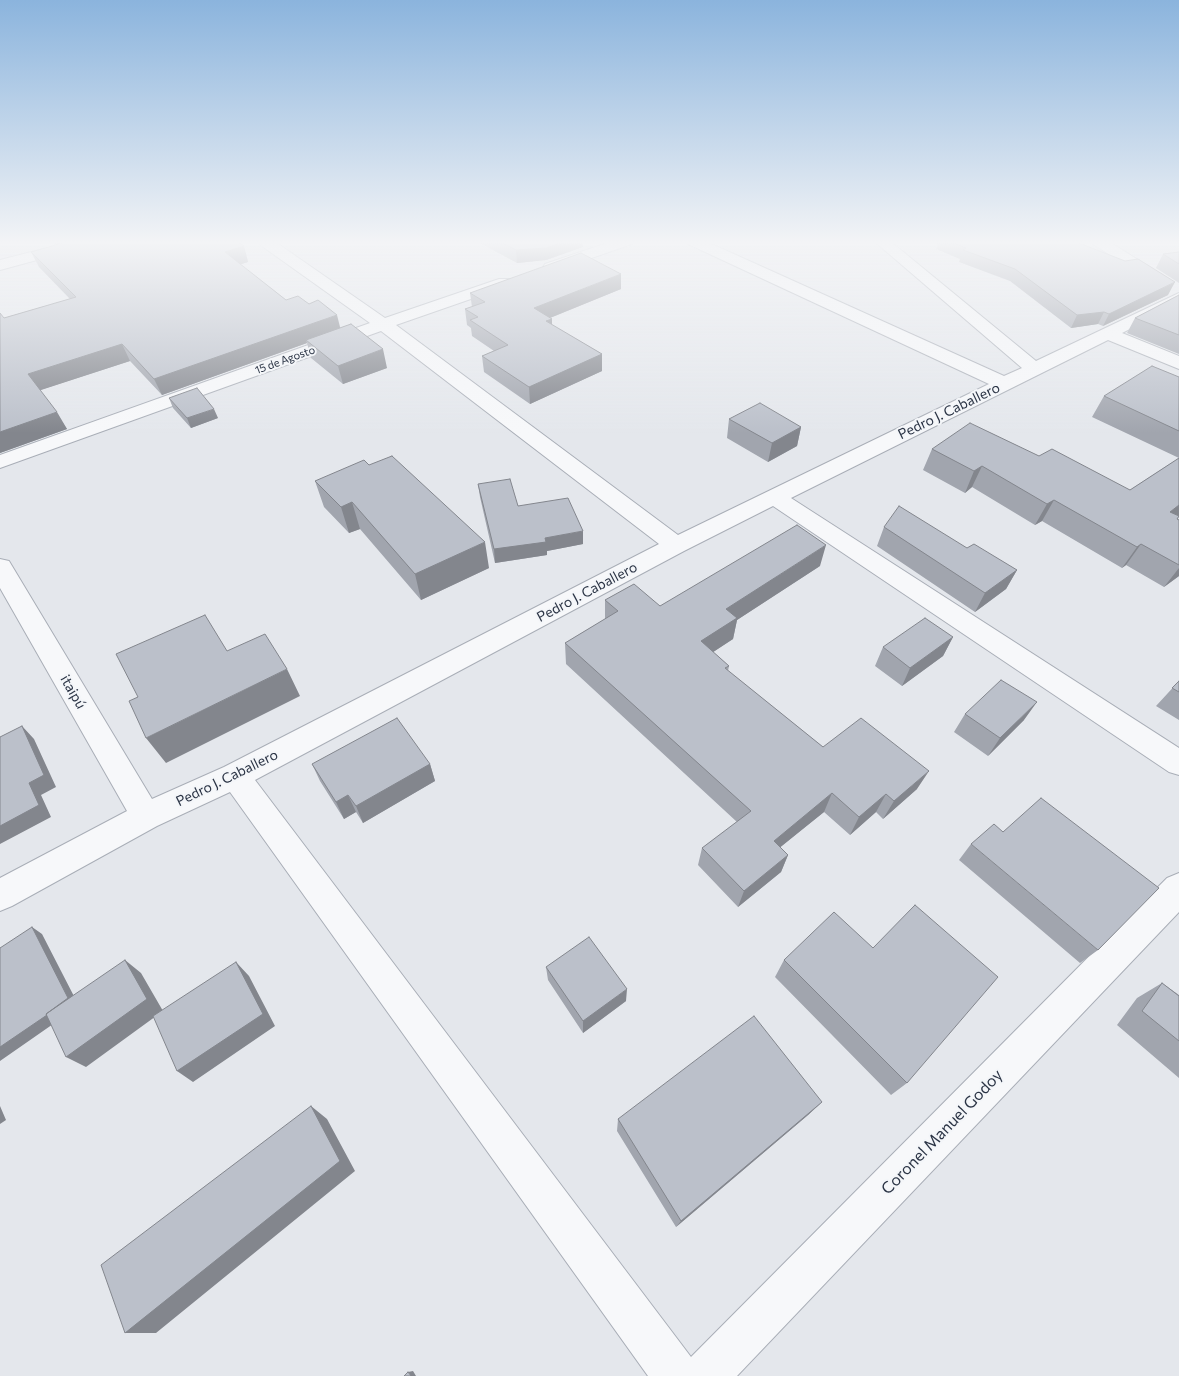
<!DOCTYPE html>
<html>
<head>
<meta charset="utf-8">
<style>
  body { margin:0 }
  canvas { display:block; background:#e4e7ec }
</style>
</head>
<body>
<canvas width="1179" height="1376"></canvas>
<script>
const ctx = document.querySelector('canvas').getContext('2d');
ctx.lineJoin = 'round';
const shape = rows => new Path2D(rows.map(r => 'M' + r).join(''));
function trace(path, color, width, dash) { ctx.strokeStyle = color; ctx.lineWidth = width; ctx.lineCap = dash ? 'butt' : 'round'; ctx.setLineDash(dash || []); ctx.stroke(path); }
function paint(path, color) { ctx.fillStyle = color; ctx.fill(path, 'evenodd'); }
function drawText(font, color, halo, rows, align = 'center') {
  ctx.font = font + ' Commissioner,sans-serif'; ctx.lineWidth = 4; ctx.setLineDash([]); ctx.textBaseline = 'middle'; ctx.strokeStyle = halo; ctx.fillStyle = color; for (const [text, x, y, turn = 0] of rows) {
    ctx.save(); ctx.translate(x, y); ctx.rotate((+turn || 0) * Math.PI / 180); ctx.textAlign = isNaN(turn) ? turn : align; if (halo) ctx.strokeText(text, 0, 0); ctx.fillText(text, 0, 0); ctx.restore();
  }
}
const minor = shape([
  [74,241,98,241,96,244,0,270,0,260,74,241],
  [257,241,274,241,385,318,499,279,511,279,513,282,511,285,396,325,678,535,989,384,688,244,686,241,705,241,1004,376,1022,368,874,241,890,241,1036,361,1179,293,1179,304,1122,333,1179,356,1179,369,1108,340,791,498,1179,748,1179,775,1169,772,773,506,684,551,255,780,691,1357,1167,878,1179,873,1179,912,737,1376,648,1376,230,792,157,826,12,906,0,911,0,878,127,811,0,588,0,559,9,561,152,799,224,767,659,544,381,331,0,468,0,455,370,323,259,244,257,241],
  [613,241,634,241,632,244,557,270,545,270,543,267,545,264,613,241],
  [1091,241,1108,241,1167,278,1169,281,1167,284,1155,284,1093,244,1091,241]
]);
trace(minor, '#a9aeb7', 2);
paint(minor, '#f7f8fa');
paint(shape([
  [52,241,236,241,244,246,248,262,240,264,286,300,340,328,387,368,343,384,311,358,307,343,162,395,130,361,40,390,67,429,0,453,4,318,70,299,39,267,31,252,61,244,60,243,55,244],
  [476,241,587,241,583,242,583,247,546,260,517,263],
  [931,241,1074,241,1168,295,1103,326,1098,324,1071,328,1010,281,959,262,960,259,936,249,938,244],
  [1179,252,1179,283,1156,268,1163,254],
  [621,289,550,318,552,319,552,325,602,354,602,371,530,404,484,372,482,356,494,351,472,336,471,328,467,325,465,309,472,307,470,293],
  [1179,295,1179,354,1127,333,1135,318],
  [1179,377,1179,516,1178,519,1179,520,1179,576,1164,587,1126,565,1122,568,1042,521,1035,525,972,487,965,493,923,470,932,449,1039,456,1130,490,1179,458,1092,417,1104,396],
  [169,398,218,418,191,428,173,408],
  [729,419,801,427,797,446,768,462,727,438],
  [369,465,489,568,421,600,360,529,349,533,324,507,315,481],
  [478,484,518,506,583,544,547,551,547,555,495,563,480,497],
  [884,527,1017,570,1006,589,975,612,877,546],
  [820,566,737,620,733,639,713,652,729,666,728,671,823,747,917,789,883,819,876,812,850,835,824,812,780,847,788,855,781,872,738,907,698,865,702,848,737,822,566,664,565,643,605,619,605,600,660,606],
  [953,637,943,656,902,686,875,666,883,647],
  [1179,681,1179,720,1156,706],
  [965,714,1024,720,988,756,954,732],
  [312,764,430,764,435,781,363,823,356,812,344,819,320,781],
  [971,844,1098,950,1080,963,959,860],
  [784,960,907,1083,891,1095,775,977],
  [546,967,626,1001,583,1033,548,980],
  [1162,983,1179,995,1179,1078,1117,1025,1137,998],
  [822,1102,808,1115,676,1227,617,1131,618,1119]
]), '#a1a5ae');
paint(shape([
  [54,241,59,241,60,243,55,244],
  [565,241,587,241,583,242,583,247,546,260,517,263,516,250],
  [244,246,248,262,230,268,225,252],
  [621,274,621,289,535,324,534,308],
  [1175,282,1168,295,1103,326,1109,314],
  [1104,312,1098,324,1071,328,1077,315],
  [337,315,341,331,306,340,307,343,162,395,154,379],
  [552,319,552,335,546,321],
  [122,344,130,361,38,391,28,374],
  [383,349,387,368,343,384,338,366],
  [602,354,602,371,530,404,529,387],
  [214,409,218,418,191,428,187,418],
  [57,412,67,429,0,453,0,432],
  [801,427,797,446,768,462,772,443],
  [982,466,972,487,965,493,974,471],
  [1054,500,1042,521,1035,525,1047,504],
  [352,502,360,529,349,533,341,507],
  [1179,505,1179,516,1170,512],
  [583,531,583,544,547,551,547,555,495,563,494,549,545,538],
  [485,542,489,568,421,600,415,574],
  [1141,544,1126,565,1122,568,1137,547],
  [826,545,820,566,737,620,733,639,698,662,701,641,726,609],
  [1179,568,1179,576,1164,587],
  [1017,570,1006,589,975,612,985,593],
  [953,637,943,656,902,686,910,668],
  [287,669,300,696,166,763,146,738],
  [1037,702,1024,720,988,756,1000,738],
  [22,726,34,739,56,787,41,795,51,817,0,844,0,826,29,783],
  [430,764,435,781,363,823,356,806],
  [929,771,917,789,883,819,894,801],
  [832,793,824,812,767,858,774,841],
  [886,794,876,812,850,835,859,817],
  [348,795,356,812,344,819,336,802],
  [788,855,781,872,738,907,744,891],
  [32,927,42,934,79,1006,0,1061,0,1047],
  [125,960,141,973,163,1011,86,1067,66,1057],
  [236,962,249,976,275,1026,193,1082,177,1071],
  [627,989,626,1001,583,1033,583,1021],
  [822,1102,808,1115,676,1227,681,1221],
  [0,1106,6,1120,0,1124],
  [311,1106,327,1119,355,1171,156,1333,125,1333],
  [413,1371,416,1376,411,1376,408,1372]
]), '#83868d');
const building = shape([
  [60,241,236,241,244,246,225,252,286,300,298,296,309,304,318,300,337,315,154,379,122,344,28,374,57,412,0,432,0,313,4,318,76,297,31,252,63,243,60,241],
  [498,241,565,241,546,248,516,250,498,241],
  [949,241,1074,241,1125,261,1138,259,1175,282,1109,314,1104,312,1077,315,1015,269,963,250,966,248,949,241],
  [1179,252,1179,264,1163,254,1179,252],
  [581,253,621,274,534,308,552,319,546,321,602,354,529,387,482,356,508,345,470,320,478,317,465,309,485,302,470,293,581,253],
  [1179,295,1179,335,1135,318,1179,295],
  [351,324,383,349,338,366,306,340,351,324],
  [1152,366,1179,377,1179,431,1104,396,1152,366],
  [197,388,214,409,187,418,169,398,197,388],
  [760,403,801,427,772,443,729,419,760,403],
  [970,423,1039,456,1052,449,1130,490,1179,458,1179,505,1170,512,1179,516,1177,519,1179,520,1179,565,1141,544,1137,547,1054,500,1047,504,982,466,974,471,932,449,970,423],
  [392,456,485,542,415,574,352,502,341,507,315,481,364,460,369,465,392,456],
  [510,479,518,506,568,498,583,531,545,538,546,542,494,549,478,484,510,479],
  [899,506,967,548,974,544,1017,570,985,593,884,527,899,506],
  [797,525,826,545,726,609,737,618,701,641,729,666,725,668,823,747,861,718,929,771,894,801,886,794,859,817,832,793,774,841,788,855,744,891,702,848,751,811,565,643,618,611,605,600,634,584,660,606,797,525],
  [205,615,227,651,265,634,287,669,146,738,129,701,138,697,116,654,205,615],
  [925,618,953,637,910,668,883,647,925,618],
  [1001,680,1037,702,1000,738,965,714,1001,680],
  [1179,681,1179,692,1172,688,1179,681],
  [397,718,430,764,356,806,348,795,336,802,312,764,397,718],
  [22,726,44,775,29,783,39,805,0,826,0,737,22,726],
  [1041,798,1159,888,1098,950,971,844,994,824,1003,832,1041,798],
  [915,905,998,977,907,1083,784,960,834,912,873,948,915,905],
  [32,927,68,998,46,1014,47,1015,0,1047,0,948,32,927],
  [589,937,627,989,583,1021,546,967,589,937],
  [125,960,147,999,66,1057,46,1014,125,960],
  [236,962,263,1014,177,1071,153,1016,236,962],
  [1162,983,1179,996,1179,1041,1142,1011,1162,983],
  [754,1016,822,1102,681,1221,618,1119,754,1016],
  [311,1106,340,1161,125,1333,101,1265,311,1106],
  [408,1372,411,1376,404,1376,408,1372]
]);
paint(building, '#bbc0ca');
trace(building, '#83868d', 1);
const sky = ctx.createLinearGradient(0, 0, 0, 433);
sky.addColorStop(0, '#8bb4dd');
sky.addColorStop(0.56, '#f3f4f6');
sky.addColorStop(1, '#f3f4f600');
ctx.fillStyle = sky;
ctx.fillRect(0, 0, 1179, 433);
drawText('11px', '#2b3445', '#f4f6f9', [
  ["15 de Agosto",285,360,-20]
]);
drawText('14px', '#2b3445', '#f4f6f9', [
  ["Pedro J. Caballero",949,411,-26],
  ["Pedro J. Caballero",587,592,-28],
  ["itaipú",73,692,60],
  ["Pedro J. Caballero",227,778,-26]
]);
drawText('16px', '#2b3445', '#f4f6f9', [
  ["Coronel Manuel Godoy",942,1132,-46]
]);
</script>
</body>
</html>
